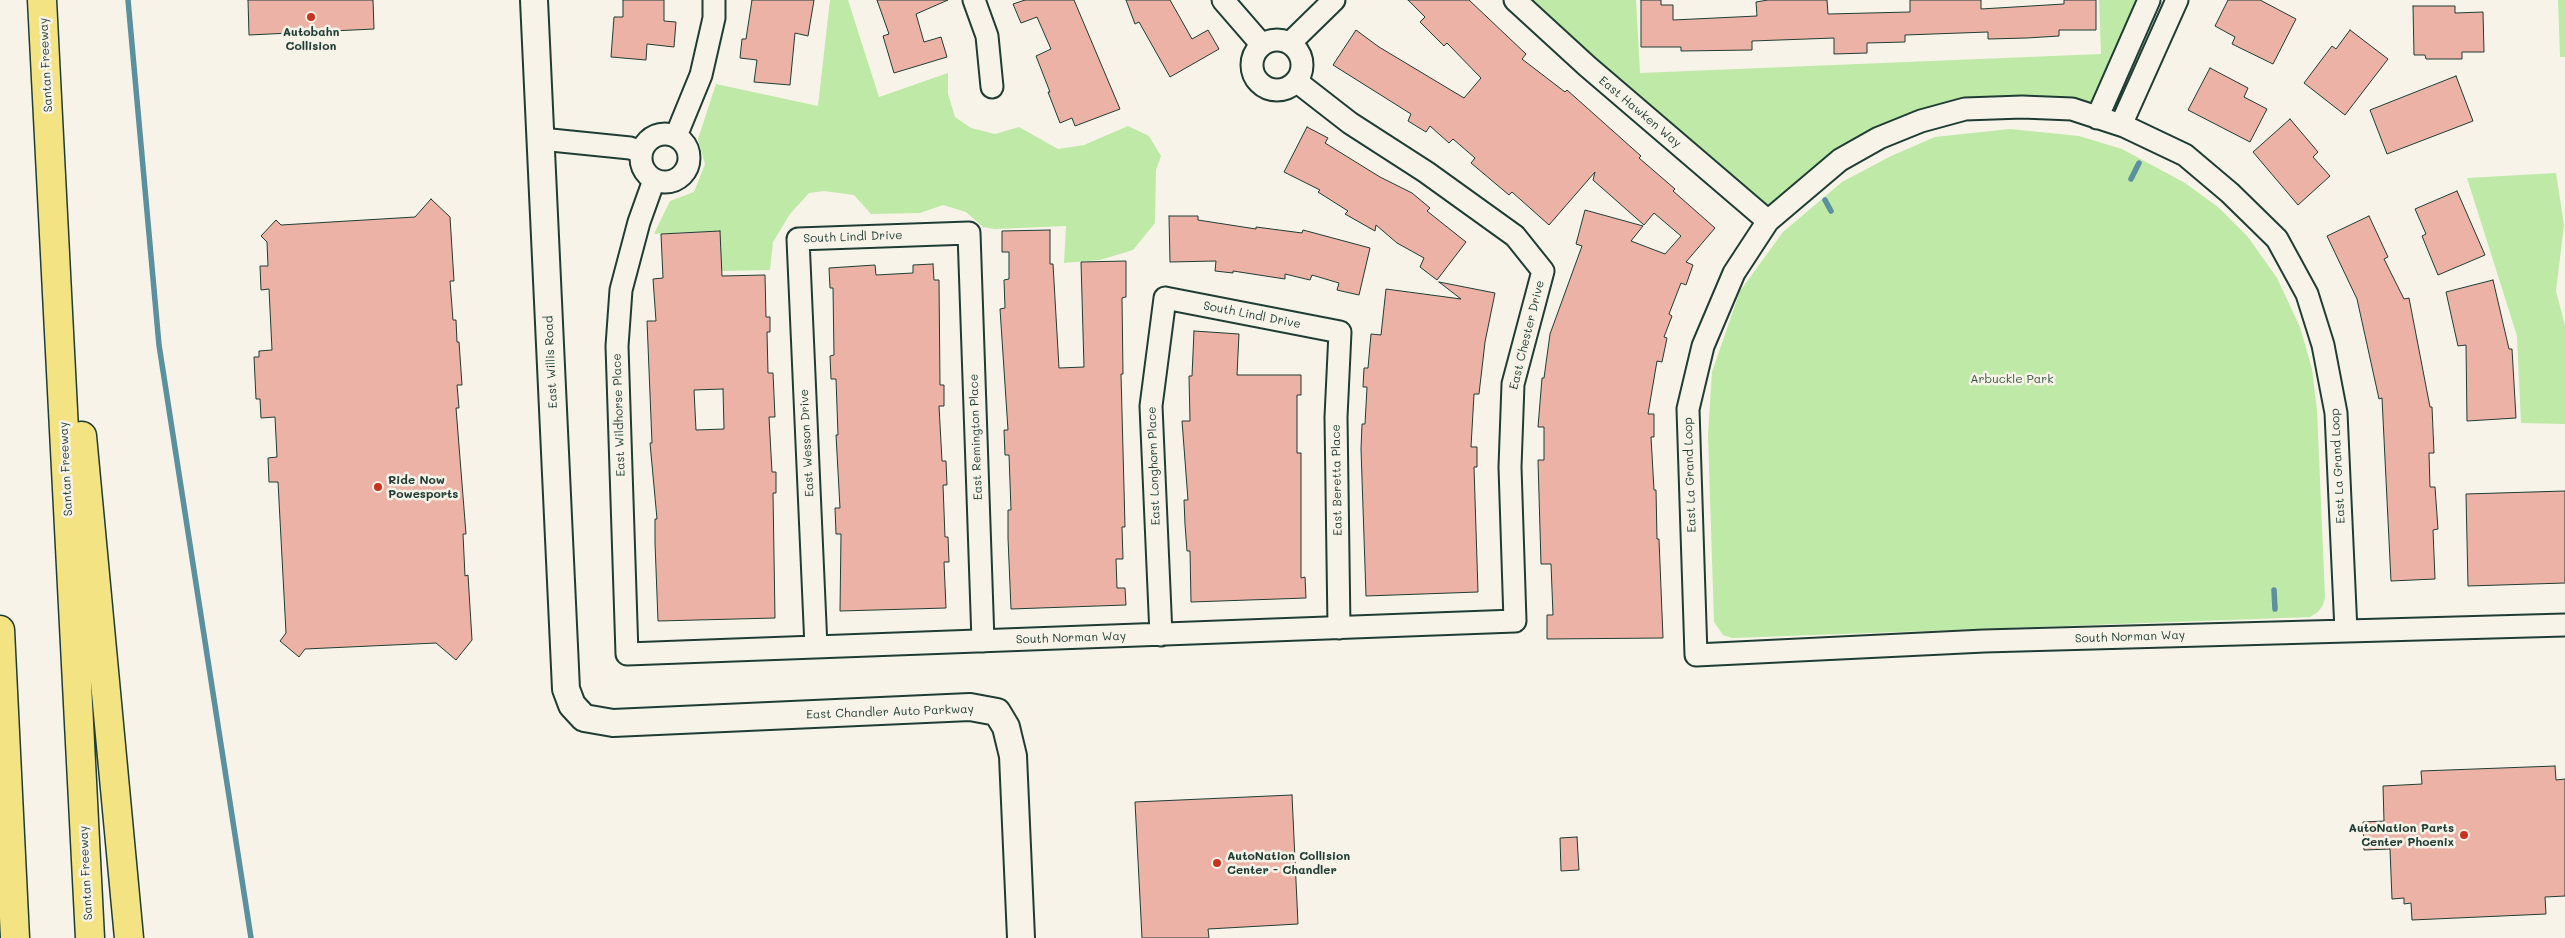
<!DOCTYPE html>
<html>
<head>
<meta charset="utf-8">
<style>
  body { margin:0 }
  canvas { display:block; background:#f7f3e8 }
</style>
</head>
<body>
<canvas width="2565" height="938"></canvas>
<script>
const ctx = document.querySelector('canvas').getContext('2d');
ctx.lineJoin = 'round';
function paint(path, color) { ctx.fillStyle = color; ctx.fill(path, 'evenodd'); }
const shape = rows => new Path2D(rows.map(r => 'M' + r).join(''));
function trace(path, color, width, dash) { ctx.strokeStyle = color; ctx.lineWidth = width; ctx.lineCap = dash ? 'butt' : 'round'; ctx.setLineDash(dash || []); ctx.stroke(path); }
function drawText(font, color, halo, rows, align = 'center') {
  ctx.font = font + ' Mali,sans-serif'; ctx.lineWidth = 5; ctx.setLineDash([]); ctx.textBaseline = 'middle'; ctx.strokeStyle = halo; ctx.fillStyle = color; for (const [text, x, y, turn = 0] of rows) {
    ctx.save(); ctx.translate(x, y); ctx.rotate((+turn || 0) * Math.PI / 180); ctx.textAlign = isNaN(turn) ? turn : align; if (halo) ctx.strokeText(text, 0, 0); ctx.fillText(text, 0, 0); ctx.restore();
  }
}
paint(shape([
  [830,0,848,0,879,97,948,73,948,94,955,117,971,128,995,134,1019,127,1058,149,1084,145,1128,126,1149,136,1161,156,1156,170,1155,223,1133,250,1100,260,1064,263,1066,226,994,229,983,227,966,212,943,205,920,213,871,214,854,195,824,191,809,193,790,214,773,242,770,270,721,271,717,231,654,234,670,201,694,192,705,164,698,139,716,84,818,106],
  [1515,0,1636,0,1640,73,2101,54,2099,0,2149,0,2097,118,2022,107,1879,138,1768,221],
  [2558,0,2565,0,2565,57,2560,57],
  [2010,129,2079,136,2122,149,2185,183,2218,207,2248,237,2277,278,2300,327,2312,369,2317,410,2325,597,2323,605,2318,612,2310,617,1732,638,1723,635,1714,622,1708,435,1712,372,1740,291,1783,232,1842,182,1891,156,1935,137],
  [2556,173,2564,225,2556,291,2565,326,2565,424,2521,423,2517,336,2467,178]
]), '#bee9a6');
trace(shape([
  [128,0,159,345,251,938],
  [2131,179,2139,163],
  [1825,200,1831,211],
  [2274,590,2275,609]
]), '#5b909e', 5.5);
const building = shape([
  [248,0,373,0,374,29,249,35,248,0],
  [623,0,664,0,664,21,676,22,674,47,647,44,646,60,611,57,614,17,623,17,623,0],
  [752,0,814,0,808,36,795,33,790,85,754,82,757,60,740,58,742,39,746,39,752,0],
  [877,0,948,0,916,14,924,42,941,37,947,57,894,73,883,36,889,34,877,0],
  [1025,0,1074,0,1120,109,1075,126,1072,118,1060,123,1048,92,1050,92,1036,56,1051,49,1037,17,1021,23,1013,4,1025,0],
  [1126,0,1170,0,1192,39,1208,30,1219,49,1170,77,1139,22,1135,24,1126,0],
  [1408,0,1469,0,1526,54,1522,59,1565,92,1567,90,1641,156,1639,158,1675,189,1673,191,1715,228,1686,262,1693,265,1686,285,1681,283,1669,314,1672,316,1664,337,1667,338,1662,362,1657,361,1648,414,1654,414,1654,437,1651,437,1654,490,1656,490,1657,539,1659,539,1663,638,1547,639,1547,615,1553,615,1551,564,1541,564,1538,460,1544,460,1544,427,1538,427,1542,378,1544,378,1550,334,1582,246,1576,244,1585,210,1643,226,1631,241,1665,254,1681,236,1654,213,1644,225,1593,180,1595,172,1549,225,1512,192,1509,195,1471,163,1475,158,1453,139,1449,143,1430,126,1426,132,1408,121,1411,114,1333,65,1356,30,1379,47,1464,98,1481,78,1447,43,1444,46,1420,22,1425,17,1408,0],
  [1641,0,1661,0,1661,5,1673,5,1673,20,1757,16,1756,2,1768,0,1827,0,1828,14,1910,12,1910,0,1981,0,1981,9,2064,4,2064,0,2096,0,2096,30,2059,30,2059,36,2027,38,1988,39,1988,32,1905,35,1905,42,1867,43,1867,53,1834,54,1834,38,1752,41,1752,50,1681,51,1681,47,1641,47,1641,0],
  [2228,0,2260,0,2296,19,2273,64,2232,44,2235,37,2215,26,2228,0],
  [2413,6,2455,6,2455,13,2483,12,2484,52,2462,52,2462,59,2426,59,2425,55,2414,55,2413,6],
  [2350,30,2388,59,2345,115,2304,83,2332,46,2336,49,2350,30],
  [2210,68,2248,88,2244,97,2267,109,2250,142,2188,110,2210,68],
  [2456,76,2473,121,2387,154,2370,110,2456,76],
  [2290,119,2318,152,2313,157,2330,176,2298,205,2253,152,2290,119],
  [1307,127,1328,138,1325,143,1380,177,1412,193,1430,208,1427,211,1466,242,1437,280,1420,267,1424,258,1397,243,1376,225,1375,231,1345,214,1348,211,1318,192,1320,190,1284,172,1307,127],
  [2457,191,2485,255,2438,275,2422,236,2426,234,2415,209,2457,191],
  [431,199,450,217,454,281,450,281,453,320,456,320,457,342,459,342,462,385,457,385,459,408,456,408,466,534,463,534,465,576,468,575,472,640,456,660,436,643,305,649,299,657,280,641,286,633,278,482,269,482,268,458,277,457,275,417,261,418,260,399,256,399,254,357,259,357,259,351,272,350,269,289,261,290,260,266,268,266,267,242,261,236,276,220,281,225,415,217,431,199],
  [1169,216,1198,216,1198,220,1256,229,1256,227,1302,233,1303,230,1370,248,1359,295,1337,290,1339,283,1312,275,1310,280,1285,274,1285,279,1233,271,1233,273,1215,271,1216,261,1170,262,1169,216],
  [2369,216,2388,257,2384,259,2404,299,2409,298,2430,407,2432,407,2434,453,2429,453,2430,487,2435,487,2438,529,2433,530,2435,579,2391,581,2382,398,2379,399,2357,299,2327,236,2369,216],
  [1050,230,1050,264,1053,264,1059,368,1084,367,1081,262,1126,261,1126,297,1122,298,1123,374,1121,374,1125,527,1122,527,1123,559,1116,559,1117,588,1125,588,1126,605,1011,609,1008,538,1008,510,1011,510,1009,455,1005,455,1004,430,1008,430,1000,309,1005,308,1004,280,1009,279,1009,252,1002,252,1002,231,1050,230],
  [720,231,722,276,765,275,766,317,770,317,770,332,767,332,768,373,773,373,775,417,769,417,772,472,776,472,776,493,773,493,775,618,658,621,655,543,655,519,657,519,650,443,652,443,647,321,656,321,653,279,663,278,661,234,720,231],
  [723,389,724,429,696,430,694,390,723,389],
  [933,264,934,280,939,280,940,385,944,385,944,406,939,406,942,461,946,461,947,485,943,485,945,537,948,537,949,562,944,562,946,608,840,611,841,534,836,534,835,508,840,508,836,435,838,435,836,379,831,379,830,356,834,355,833,288,830,288,829,268,875,265,876,275,913,273,913,265,933,264],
  [2493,280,2509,349,2512,349,2516,418,2467,421,2466,345,2458,346,2446,292,2493,280],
  [1439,282,1495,293,1485,342,1479,394,1474,394,1471,447,1477,447,1477,467,1474,467,1478,592,1366,596,1361,449,1362,424,1365,424,1367,387,1363,387,1364,368,1368,368,1371,334,1381,335,1386,289,1461,299,1439,282],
  [1194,331,1239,334,1237,375,1301,375,1301,395,1297,395,1297,453,1301,453,1301,578,1305,577,1306,598,1191,602,1190,551,1187,551,1185,524,1184,500,1188,500,1182,421,1190,421,1189,376,1192,376,1194,331],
  [2565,491,2565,583,2468,586,2466,494,2565,491],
  [2555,766,2556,780,2565,779,2565,896,2545,897,2546,914,2412,920,2411,903,2404,904,2404,898,2392,899,2390,849,2364,850,2363,822,2384,821,2383,786,2422,784,2421,771,2555,766],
  [1292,795,1298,924,1208,929,1209,938,1142,938,1135,802,1292,795],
  [1577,837,1579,870,1561,871,1560,838,1577,837]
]);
paint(building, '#ecb2a6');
trace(building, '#1f3d34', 1);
const minor = shape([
  [974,0,987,36,992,87],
  [1223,0,1262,45],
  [1515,0,1587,66,1768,221],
  '1252 65a25 25 0 1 1 50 0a25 25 0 1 1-50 0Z',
  [1290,43,1334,0],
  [2097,118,2149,0],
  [2121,125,2177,0],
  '641 158a24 24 0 1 1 48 0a24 24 0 1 1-48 0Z',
  [676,136,701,75,714,18,714,0],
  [541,139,630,148,641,152],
  [654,180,639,222,621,290,617,346,627,654,1515,621,1510,467,1513,384,1543,271,1515,236,1426,172,1350,123,1296,81],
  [2346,631,2336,413,2323,345,2307,294,2277,239,2230,193,2185,155,2124,126,2072,109,2022,107,1965,109,1921,121,1879,138,1840,160,1768,221,1734,273,1703,346,1688,409,1696,655,1984,641,2565,625],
  [1161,635,1151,406,1165,298,1340,332,1336,417,1339,628],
  [816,647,798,239,969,233,983,641]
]);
const tertiary = shape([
  [534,0,566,689,572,705,584,718,613,723,970,707,997,712,1006,727,1013,756,1021,938]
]);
const motorway = shape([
  [42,0,90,938],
  [82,436,129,938],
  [0,630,15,938]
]);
trace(minor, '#1f3d34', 25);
trace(tertiary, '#1f3d34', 30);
trace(motorway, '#1f3d34', 31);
trace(minor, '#f7f3e8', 21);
trace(tertiary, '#f7f3e8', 26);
trace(motorway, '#f4e382', 28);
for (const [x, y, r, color] of [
  [311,17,5,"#c8321e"],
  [378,487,5,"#c8321e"],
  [2464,835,5,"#c8321e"],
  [1217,863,5,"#c8321e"]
]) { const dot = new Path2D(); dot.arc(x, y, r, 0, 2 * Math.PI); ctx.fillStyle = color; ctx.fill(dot); trace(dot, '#f7f3e8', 2); }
drawText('bold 12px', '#1f3d34', '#f7f3e8', [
  ["Autobahn",311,32,"center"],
  ["Collision",311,46,"center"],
  ["Ride Now",388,480],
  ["Powesports",388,494],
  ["AutoNation Parts",2454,828,"right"],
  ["Center Phoenix",2454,842,"right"],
  ["AutoNation Collision",1227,856],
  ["Center - Chandler",1227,870]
], 'left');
drawText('12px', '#1f3d34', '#f7f3e8', [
  ["Santan Freeway",46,65,-93],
  ["East Hawken Way",1640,112,40],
  ["South Lindl Drive",853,237,-2],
  ["South Lindl Drive",1252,315,11],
  ["East Chester Drive",1527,335,-76],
  ["East Willis Road",551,362,-93],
  ["East Wildhorse Place",619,415,-92],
  ["East Remington Place",976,437,-92],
  ["East Wesson Drive",807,443,-93],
  ["East Longhorn Place",1154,466,-92],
  ["East La Grand Loop",2338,466,-93],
  ["Santan Freeway",66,469,-93],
  ["East La Grand Loop",1690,475,-92],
  ["East Beretta Place",1337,480,-91],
  ["South Norman Way",2130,637,-2],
  ["South Norman Way",1071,638,-2],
  ["East Chandler Auto Parkway",890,712,-2],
  ["Santan Freeway",86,873,-93]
]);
drawText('12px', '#375745', '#f7f3e8', [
  ["Arbuckle Park",2012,379]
]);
</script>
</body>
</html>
